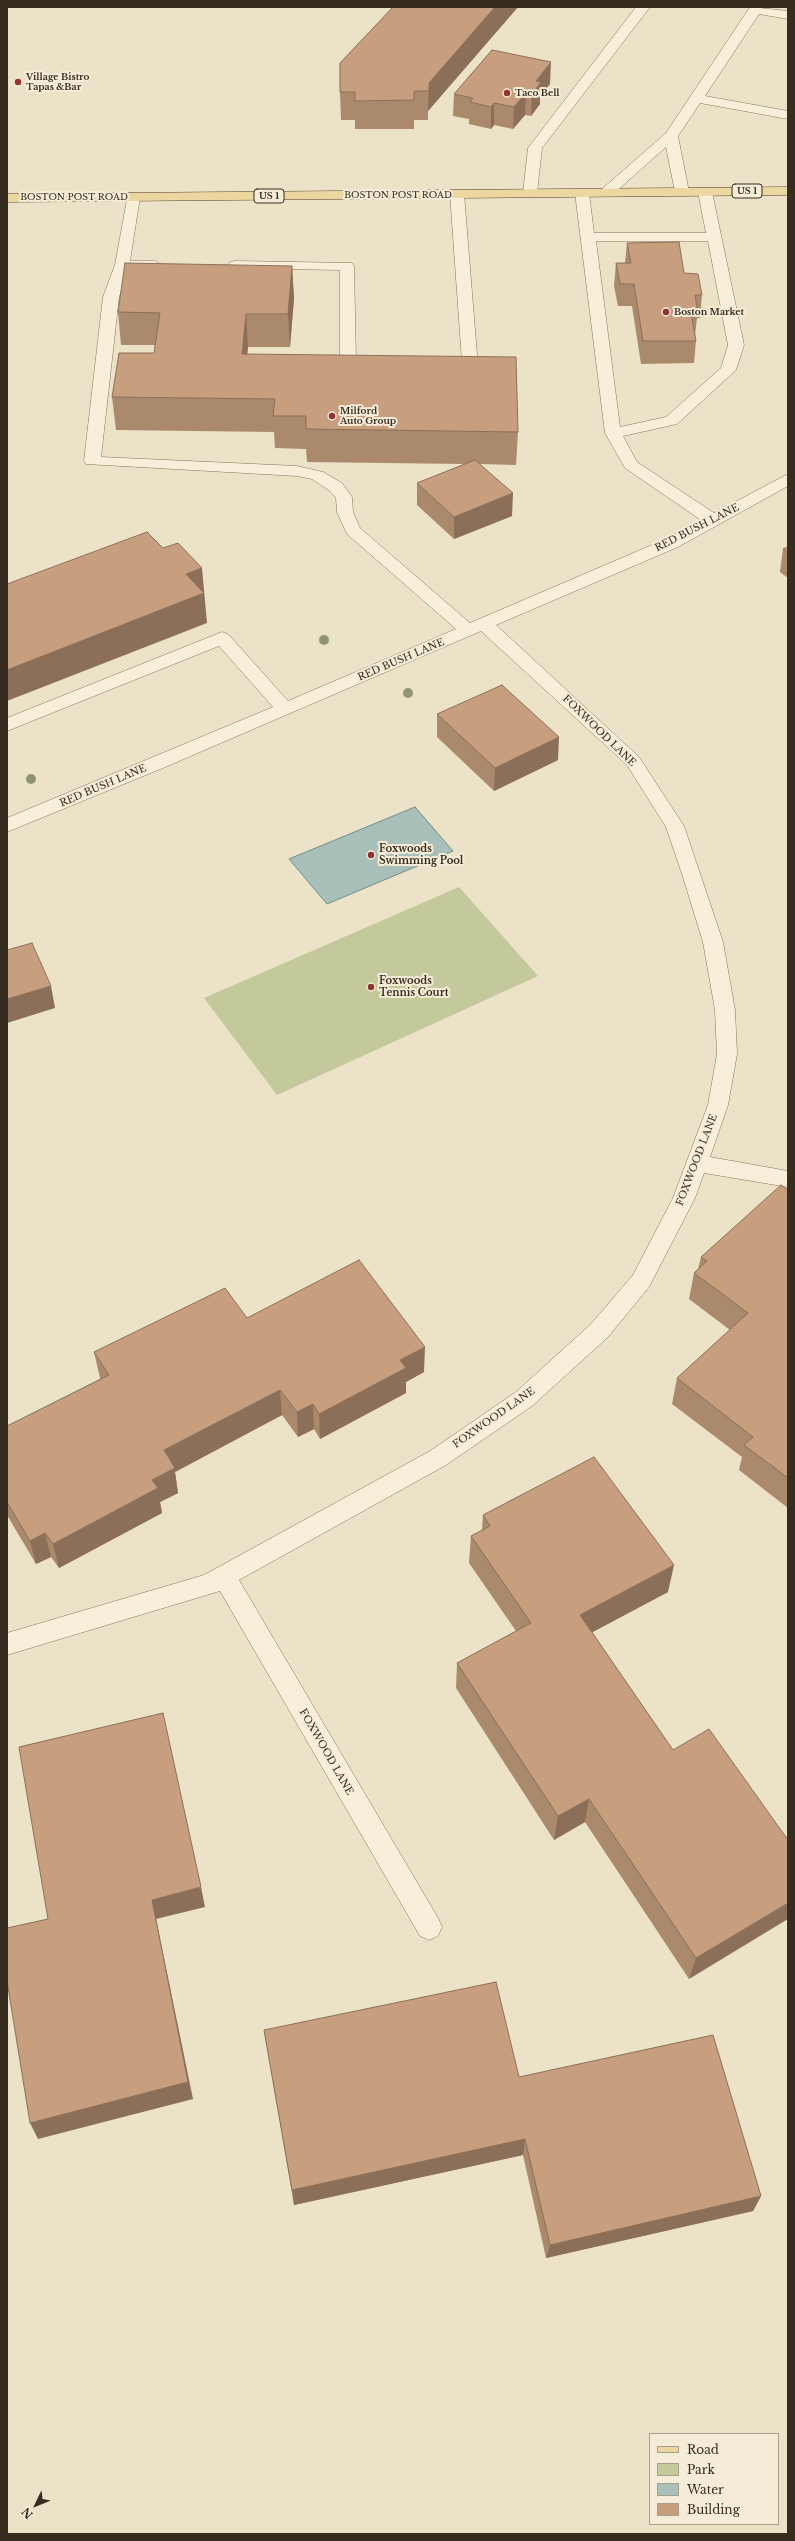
<!DOCTYPE html>
<html>
<head>
<meta charset="utf-8">
<style>
  body { margin:0 }
  #map { position:relative; width:795px; height:2541px; overflow:hidden; background:#ece2c7; font-family:"Libre Baskerville",serif }
  canvas { display:block }
  .frame { position:absolute; inset:0; border:8px solid #372c20; pointer-events:none }
  .legend { position:absolute; left:649px; top:2433px; width:130px; height:92px; box-sizing:border-box; background:#f4ecd6; border:1px solid #a89f8d; margin:0; padding:5px 7px; list-style:none; font-size:12px; color:#372c20 }
  .legend li { display:flex; align-items:center; gap:8px; height:20px }
  .legend b { width:20px; border:1px solid #a89f8d }
  .north { position:absolute; left:16px; top:2485px; width:40px; height:40px; -webkit-text-stroke:3px #f4ecd6; paint-order:stroke; rotate:227deg; font-size:11px; font-weight:700; line-height:16px; text-align:center; color:#372c20 }
  .north::after { content:''; display:block; margin:auto; width:14px; height:18px; background:#372c20; clip-path:polygon(50% 0,100% 100%,50% 72%,0 100%) }
</style>
</head>
<body>
<div id="map">
<canvas width="795" height="2541"></canvas>
<div class="frame"></div>
<ul class="legend">
<li><b style="height:5px;background:#ecd7a1"></b>Road</li>
<li><b style="height:11px;background:#c3c99b"></b>Park</li>
<li><b style="height:11px;background:#a8c0b9"></b>Water</li>
<li><b style="height:11px;background:#c79f7f"></b>Building</li>
</ul>
<div class="north">N</div>
</div>
<script>
const ctx = document.querySelector('canvas').getContext('2d');
ctx.lineJoin = 'round';
function paint(path, color) { ctx.fillStyle = color; ctx.fill(path, 'evenodd'); }
const shape = rows => new Path2D(rows.map(r => 'M' + r).join(''));
function trace(path, color, width, dash) { ctx.strokeStyle = color; ctx.lineWidth = width; ctx.lineCap = dash ? 'butt' : 'round'; ctx.setLineDash(dash || []); ctx.stroke(path); }
function drawText(font, color, halo, rows, align = 'center') {
  ctx.font = font + ' "Libre Baskerville",serif'; ctx.lineWidth = 4; ctx.setLineDash([]); ctx.textBaseline = 'middle'; ctx.strokeStyle = halo; ctx.fillStyle = color; for (const [text, x, y, turn = 0] of rows) {
    ctx.save(); ctx.translate(x, y); ctx.rotate((+turn || 0) * Math.PI / 180); ctx.textAlign = isNaN(turn) ? turn : align; if (halo) ctx.strokeText(text, 0, 0); ctx.fillText(text, 0, 0); ctx.restore();
  }
}
paint(shape([
  [459,887,538,976,277,1095,204,998]
]), '#c3c99b');
const water = shape([
  [415,807,453,851,327,904,289,859,415,807]
]);
paint(water, '#a8c0b9');
trace(water, '#6f8e87', 1);
const minor = shape([
  [636,7,650,7,542,148,537,193,530,197,525,196,523,193,528,148,636,7],
  [750,7,788,11,788,19,759,14,705,96,788,111,788,119,700,103,678,136,689,192,687,195,682,196,675,192,666,147,612,195,602,195,600,192,602,189,666,133,750,7],
  [705,188,712,192,744,345,736,370,677,424,623,436,637,462,714,513,788,474,788,486,678,547,496,625,639,757,684,826,723,942,735,1010,737,1054,728,1105,710,1157,788,1171,788,1187,704,1173,695,1198,649,1287,607,1338,532,1406,446,1465,239,1580,438,1918,442,1927,438,1936,429,1940,420,1936,220,1591,7,1655,7,1633,204,1575,430,1451,516,1392,591,1324,633,1275,673,1198,708,1105,717,1054,715,1010,703,942,682,874,666,827,627,765,481,631,163,768,7,832,7,818,273,707,219,646,7,731,7,718,222,632,228,634,288,701,456,629,347,534,337,512,336,498,330,491,312,479,297,476,86,464,84,461,103,297,115,265,128,194,133,193,140,197,130,261,155,261,162,265,155,269,128,269,119,297,101,457,297,466,323,472,342,483,352,497,353,512,360,528,470,623,666,539,701,520,625,468,605,433,575,193,582,189,589,193,594,233,706,233,698,192,705,188],
  [596,241,708,241,728,345,721,368,666,417,620,427,596,241],
  [457,190,464,194,478,367,470,372,451,371,443,366,451,361,462,362,450,194,457,190],
  [235,261,352,263,354,266,356,359,375,361,378,364,375,367,348,368,340,363,340,270,230,268,228,265,230,262,235,261]
]);
const major = shape([
  [788,187,788,195,7,202,7,194,788,187]
]);
trace(minor, '#86745d', 1);
trace(major, '#544231', 1);
paint(minor, '#f7efd9');
paint(major, '#ecd7a1');
ctx.fillStyle = '#919370';
for (const [x, y] of [
  [324,640],
  [408,693],
  [31,779]
]) { ctx.beginPath(); ctx.arc(x, y, 5, 0, 2 * Math.PI); ctx.fill(); }
paint(shape([
  [393,7,518,7,428,111,428,120,414,120,414,129,355,129,355,120,341,120,340,92],
  [788,65,788,74,787,74],
  [550,84,540,96,540,104,531,116,525,115,513,129,494,125,491,129,469,124,469,119,453,116,454,94],
  [627,243,684,273,702,295,700,318,697,318,695,335,696,341,694,363,641,364,632,306,618,306,614,286,616,263,625,263],
  [292,266,294,298,290,347,248,347,247,354,518,432,516,465,480,464,512,516,454,539,417,505,417,483,465,464,307,462,306,449,275,448,274,432,116,430,112,397,154,353,155,345,121,345,118,312],
  [788,547,788,578,780,572,783,549],
  [437,714,558,760,494,791,437,737],
  [788,1190,788,1508,739,1470,742,1457,672,1404,677,1378,730,1330,689,1299,694,1273,698,1269,701,1257],
  [247,1318,424,1372,406,1382,406,1393,320,1439,314,1429,298,1437,282,1415,175,1472,178,1493,160,1502,162,1513,59,1568,51,1557,36,1564,7,1515,7,1426,100,1379,100,1378,94,1352],
  [483,1515,668,1592,592,1632,673,1750,788,1840,689,1979,585,1822,554,1840,456,1688,457,1663,516,1631,469,1563,471,1536,482,1530],
  [264,2030,519,2077,761,2196,753,2211,546,2258,523,2155,294,2205]
]), '#ab896d');
paint(shape([
  [495,7,518,7,428,111,429,83],
  [551,62,550,84,540,96,540,104,531,116,532,94,536,81],
  [526,93,525,115,513,129,514,107],
  [494,103,494,125,491,129,491,107],
  [292,266,294,298,290,347,288,314],
  [246,314,248,347,244,387,242,354],
  [513,493,512,516,454,539,454,517],
  [202,568,207,623,7,701,7,670,186,574],
  [559,737,558,760,494,791,495,768],
  [51,986,55,1008,7,1023,7,999],
  [425,1347,424,1372,406,1382,406,1393,320,1439,319,1414,400,1360],
  [280,1390,282,1415,175,1472,178,1493,160,1502,162,1513,59,1568,53,1544,152,1480,164,1450],
  [313,1404,314,1429,298,1437,297,1412],
  [45,1533,51,1557,36,1564,30,1541],
  [674,1565,668,1592,576,1641,580,1615],
  [589,1799,585,1822,554,1840,558,1816],
  [201,1887,205,1907,156,1919,193,2099,38,2139,30,2123,152,1900],
  [788,1903,788,1919,689,1979,696,1958],
  [525,2139,523,2155,294,2205,292,2190],
  [761,2196,753,2211,546,2258,550,2245]
]), '#8b6f59');
const building = shape([
  [393,7,495,7,429,83,429,91,414,91,414,100,355,101,355,92,340,92,340,63,393,7],
  [492,50,551,62,536,81,541,82,532,94,526,93,514,107,494,103,491,107,470,102,473,98,454,94,492,50],
  [679,242,684,273,698,274,702,295,695,295,698,313,691,313,696,341,643,341,634,284,620,284,616,263,631,263,627,243,679,242],
  [125,263,292,266,288,314,246,314,242,354,516,357,518,432,306,429,306,416,273,416,275,399,112,397,119,353,154,353,160,313,118,312,125,263],
  [475,460,513,493,454,517,417,483,475,460],
  [147,532,163,548,178,543,202,568,186,574,204,593,7,670,7,584,147,532],
  [788,547,788,552,783,549,788,547],
  [502,685,559,737,495,768,437,714,502,685],
  [32,943,51,986,7,999,7,950,32,943],
  [781,1185,788,1190,788,1478,744,1445,753,1437,677,1378,748,1313,694,1273,707,1261,701,1257,781,1185],
  [359,1260,425,1347,400,1360,406,1368,319,1414,313,1404,297,1412,280,1390,164,1450,175,1468,152,1480,158,1488,53,1544,45,1533,30,1541,7,1502,7,1426,109,1375,94,1352,225,1288,247,1318,359,1260],
  [594,1457,674,1565,580,1615,673,1750,709,1729,788,1840,788,1903,696,1958,589,1799,558,1816,457,1663,531,1623,471,1536,490,1526,483,1515,594,1457],
  [163,1713,201,1887,152,1900,188,2082,30,2123,7,1981,7,1928,48,1919,19,1747,163,1713],
  [496,1982,519,2077,713,2035,761,2196,550,2245,525,2139,292,2190,264,2030,496,1982]
]);
paint(building, '#c79f7f');
trace(building, '#8b6f59', 1);
for (const [x, y, r, color] of [
  [18,82,4,"#923331"],
  [507,93,4,"#923331"],
  [666,312,4,"#923331"],
  [332,416,4,"#923331"],
  [371,855,4,"#923331"],
  [371,987,4,"#923331"]
]) { const dot = new Path2D(); dot.arc(x, y, r, 0, 2 * Math.PI); ctx.fillStyle = color; ctx.fill(dot); trace(dot, '#f4ecd6', 1.5); }
drawText('bold 9px', '#372c20', '#f4ecd6', [
  ["Village Bistro",26,77],
  ["Tapas &Bar",26,87],
  ["Taco Bell",515,93],
  ["Boston Market",674,312],
  ["Milford",340,411],
  ["Auto Group",340,421]
], 'left');
for (const [x, y, w] of [
  [747,191,30],
  [269,196,30]
]) { const box = new Path2D(); box.roundRect(x - w / 2, y - 7, w, 14, 3); ctx.fillStyle = '#f4ecd6'; ctx.fill(box); trace(box, '#372c20', 1); }
drawText('bold 9px', '#372c20', null, [
  ["US 1",747,191],
  ["US 1",269,196]
]);
drawText('9px', '#372c20', '#f4ecd6', [
  ["BOSTON POST ROAD",398,195],
  ["BOSTON POST ROAD",74,197]
]);
drawText('10px', '#372c20', '#f4ecd6', [
  ["RED BUSH LANE",697,528,-27],
  ["RED BUSH LANE",401,660,-23],
  ["FOXWOOD LANE",599,731,44],
  ["RED BUSH LANE",103,786,-23],
  ["FOXWOOD LANE",697,1160,-69],
  ["FOXWOOD LANE",494,1418,-35],
  ["FOXWOOD LANE",326,1752,60]
]);
drawText('bold 10px', '#372c20', '#f4ecd6', [
  ["Foxwoods",379,849],
  ["Swimming Pool",379,861],
  ["Foxwoods",379,981],
  ["Tennis Court",379,993]
], 'left');
</script>
</body>
</html>
